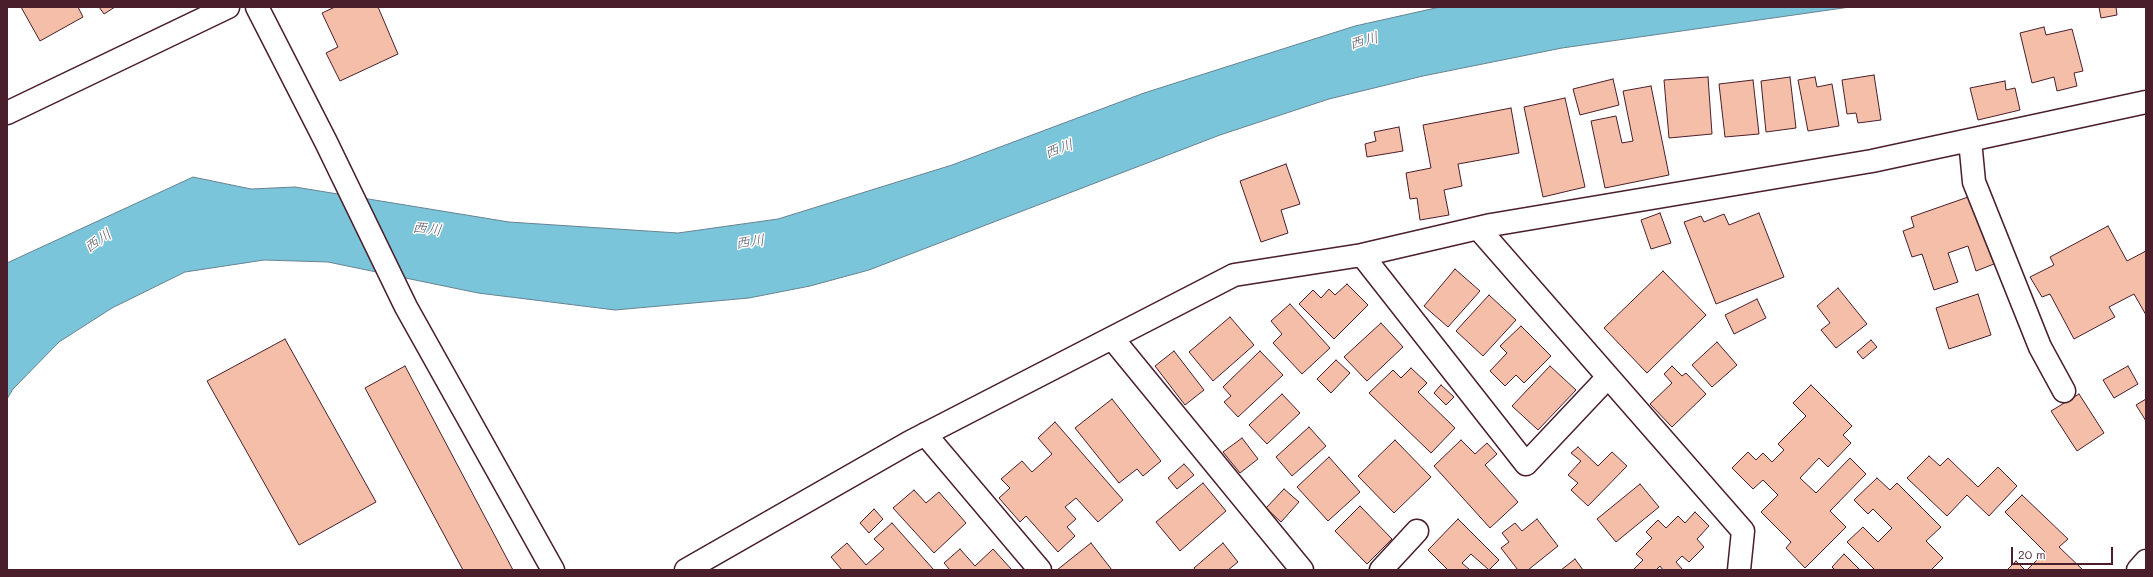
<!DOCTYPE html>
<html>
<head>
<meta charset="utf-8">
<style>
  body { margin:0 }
  #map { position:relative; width:2153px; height:577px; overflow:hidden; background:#fff; font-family:Mali,sans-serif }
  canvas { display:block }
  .frame { position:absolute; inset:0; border:8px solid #4a1f2b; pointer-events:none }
  .scale { position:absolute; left:2011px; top:547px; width:102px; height:18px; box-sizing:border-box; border:2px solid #4a1f2b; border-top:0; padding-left:5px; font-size:12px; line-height:14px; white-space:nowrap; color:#4a1f2b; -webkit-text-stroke:3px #fff; paint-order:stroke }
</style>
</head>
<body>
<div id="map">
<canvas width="2153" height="577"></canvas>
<div class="frame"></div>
<div class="scale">20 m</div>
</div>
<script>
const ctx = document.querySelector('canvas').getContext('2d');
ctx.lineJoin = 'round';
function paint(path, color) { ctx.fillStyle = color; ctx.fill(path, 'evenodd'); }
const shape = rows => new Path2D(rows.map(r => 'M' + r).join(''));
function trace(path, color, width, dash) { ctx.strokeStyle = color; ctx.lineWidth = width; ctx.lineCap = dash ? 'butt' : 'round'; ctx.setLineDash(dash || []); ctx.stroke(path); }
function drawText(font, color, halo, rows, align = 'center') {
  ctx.font = font + ' Mali,"Klee One",sans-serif'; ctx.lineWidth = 3; ctx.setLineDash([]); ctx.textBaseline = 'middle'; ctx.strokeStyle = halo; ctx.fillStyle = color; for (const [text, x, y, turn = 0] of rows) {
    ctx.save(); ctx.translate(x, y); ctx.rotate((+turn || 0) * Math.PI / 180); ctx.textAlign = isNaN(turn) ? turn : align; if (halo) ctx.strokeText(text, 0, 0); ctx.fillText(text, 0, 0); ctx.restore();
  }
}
const water = shape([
  [1440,7,1850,7,1562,48,1423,76,1329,99,1220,135,869,270,810,286,749,298,615,310,478,293,328,262,264,260,185,272,112,308,59,342,13,389,7,399,7,263,193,177,251,189,295,187,509,222,678,233,778,219,952,165,1144,93,1355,26,1440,7]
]);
paint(water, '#7ac5d9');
trace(water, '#678393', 1);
const building = shape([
  [21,7,78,7,83,17,40,41,21,7],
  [99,7,115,7,104,14,99,7],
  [335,7,378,7,398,54,340,81,326,53,338,47,322,13,335,7],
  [2099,7,2116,7,2117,15,2101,18,2099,7],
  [2044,27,2046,35,2072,29,2083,71,2074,73,2077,86,2057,91,2054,77,2032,83,2020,33,2044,27],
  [1874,75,1881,120,1858,123,1856,113,1847,114,1842,80,1874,75],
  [1708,77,1712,134,1669,138,1664,80,1708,77],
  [1790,77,1796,128,1766,132,1761,81,1790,77],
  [1815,77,1817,87,1832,84,1839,126,1808,131,1798,80,1815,77],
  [1613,79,1619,105,1580,115,1573,89,1613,79],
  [1753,80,1759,134,1725,137,1719,84,1753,80],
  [2005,81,2006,90,2015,88,2020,110,1978,120,1970,88,2005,81],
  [1651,86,1669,175,1605,188,1591,121,1616,116,1622,143,1633,141,1623,91,1651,86],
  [1565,98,1585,187,1543,197,1524,107,1565,98],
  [1511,108,1519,153,1458,164,1462,186,1444,190,1449,215,1420,220,1417,198,1410,199,1406,173,1431,168,1423,125,1511,108],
  [1399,127,1403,151,1367,157,1365,144,1376,141,1374,132,1399,127],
  [1286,164,1300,204,1281,210,1288,233,1261,242,1240,181,1286,164],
  [1971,196,1994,264,1976,271,1968,246,1948,253,1958,282,1934,290,1922,254,1912,257,1903,231,1914,227,1911,217,1971,196],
  [1660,213,1671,243,1651,249,1641,220,1660,213],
  [1759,213,1784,277,1716,304,1684,222,1701,216,1704,222,1724,214,1729,225,1759,213],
  [2108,226,2127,261,2146,251,2146,315,2134,294,2109,307,2115,317,2074,339,2050,294,2042,297,2030,277,2054,265,2050,257,2108,226],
  [1455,269,1480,291,1448,327,1424,306,1455,269],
  [1663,271,1706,315,1647,373,1604,328,1663,271],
  [1347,284,1368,305,1334,339,1299,304,1313,290,1321,298,1329,289,1335,295,1347,284],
  [1838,288,1867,324,1836,348,1821,330,1830,323,1817,306,1838,288],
  [1978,294,1991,335,1949,349,1936,308,1978,294],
  [1489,295,1516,320,1483,356,1456,331,1489,295],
  [1757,299,1766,318,1734,334,1725,315,1757,299],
  [1290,304,1330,348,1302,374,1273,343,1282,334,1271,321,1290,304],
  [1230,317,1254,345,1213,381,1189,352,1230,317],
  [1381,323,1403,347,1367,381,1344,357,1381,323],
  [1521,326,1551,356,1524,383,1516,375,1505,386,1490,371,1507,353,1500,346,1521,326],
  [285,339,376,502,299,545,207,381,285,339],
  [1871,340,1877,347,1863,359,1857,352,1871,340],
  [1717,342,1737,365,1712,387,1692,365,1717,342],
  [1174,351,1204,390,1185,405,1155,366,1174,351],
  [1260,351,1283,375,1238,417,1224,402,1231,396,1223,387,1260,351],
  [1336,360,1350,373,1331,393,1317,379,1336,360],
  [405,366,513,570,463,570,365,388,405,366],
  [1550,366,1576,390,1538,430,1512,406,1550,366],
  [1672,366,1682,376,1686,373,1706,394,1672,427,1650,404,1672,383,1664,374,1672,366],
  [2128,366,2138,384,2114,398,2103,380,2128,366],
  [1411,368,1427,383,1418,392,1455,428,1431,453,1369,393,1393,370,1401,378,1411,368],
  [1441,385,1454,397,1446,405,1434,393,1441,385],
  [1811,385,1852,426,1843,435,1851,443,1828,467,1819,458,1800,478,1816,493,1850,458,1866,474,1830,511,1846,527,1805,568,1786,548,1791,542,1761,512,1778,495,1763,480,1753,489,1732,468,1748,452,1756,460,1763,453,1772,462,1784,450,1778,444,1806,416,1793,403,1811,385],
  [1282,394,1300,413,1267,444,1249,425,1282,394],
  [2079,394,2104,433,2077,451,2051,411,2079,394],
  [1112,399,1161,461,1143,476,1137,469,1119,483,1075,428,1112,399],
  [2146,399,2146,421,2136,405,2146,399],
  [1055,422,1123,500,1098,522,1076,498,1065,507,1076,519,1067,527,1075,536,1058,552,1026,516,1020,522,999,498,1010,488,1001,479,1022,461,1032,472,1052,454,1038,438,1055,422],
  [1309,427,1326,446,1292,476,1276,457,1309,427],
  [1242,438,1258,459,1240,473,1223,452,1242,438],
  [1395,440,1431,477,1394,513,1358,476,1395,440],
  [1461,440,1475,454,1487,443,1497,454,1485,465,1518,502,1490,528,1434,466,1461,440],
  [1578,447,1598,466,1612,452,1627,466,1588,506,1571,490,1578,483,1568,475,1581,461,1571,453,1578,447],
  [1929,456,1940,466,1948,458,1978,487,1998,467,2017,486,1989,516,1967,495,1947,516,1907,478,1929,456],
  [1329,457,1360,492,1328,521,1297,487,1329,457],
  [1184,464,1194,475,1177,489,1168,478,1184,464],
  [1877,478,1890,490,1897,483,1941,527,1926,541,1943,558,1931,570,1875,570,1847,542,1863,527,1878,542,1892,528,1873,509,1868,514,1854,500,1877,478],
  [1203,483,1226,511,1180,551,1156,522,1203,483],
  [1640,484,1659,507,1616,542,1597,519,1640,484],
  [1284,489,1299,502,1281,522,1266,508,1284,489],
  [914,490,926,503,939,492,966,523,934,553,893,508,914,490],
  [2022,495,2068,539,2059,547,2083,570,2027,570,2045,552,2005,512,2022,495],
  [1360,506,1392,539,1367,564,1335,531,1360,506],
  [874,509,883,519,869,533,860,523,874,509],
  [1695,512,1709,526,1697,539,1704,547,1689,562,1682,556,1676,562,1683,570,1663,570,1660,566,1656,570,1633,570,1643,560,1636,554,1652,538,1646,532,1658,520,1666,528,1678,516,1685,523,1695,512],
  [1458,519,1499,560,1489,570,1471,554,1462,563,1470,570,1448,570,1428,550,1458,519],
  [1537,519,1558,546,1528,570,1518,570,1501,548,1509,542,1502,533,1515,523,1522,531,1537,519],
  [892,523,934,570,842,570,831,557,847,543,866,565,884,549,874,539,892,523],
  [1091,543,1112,570,1057,570,1091,543],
  [1223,543,1238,562,1228,570,1195,570,1194,568,1223,543],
  [960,549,975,566,993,549,1012,570,950,570,944,563,960,549],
  [1844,554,1860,570,1835,570,1832,567,1844,554],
  [1575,559,1583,570,1561,570,1575,559],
  [2016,561,2025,570,2007,570,2016,561]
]);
paint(building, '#f4bea8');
trace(building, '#4a1f2b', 1);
const street = shape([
  [257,7,326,142,406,307,553,570],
  [7,113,228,7],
  [1970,140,1974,182,2040,347,2064,391],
  [1478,228,1743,531,1739,570],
  [1362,255,1526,464,1608,377],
  [1112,338,1302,570],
  [925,434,1040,570],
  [686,570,910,442,1234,275,1362,255,1491,225,1872,161,2146,102],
  [1381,570,1417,531],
  [2138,570,2146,561]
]);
trace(street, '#4a1f2b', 25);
trace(street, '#fff', 22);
drawText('italic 15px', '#5b5968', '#fff', [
  ["西川",1364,41,-16],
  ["西川",1059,149,-20],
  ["西川",427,229,7],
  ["西川",98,241,-34],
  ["西川",750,242,-7]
]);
</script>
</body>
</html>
